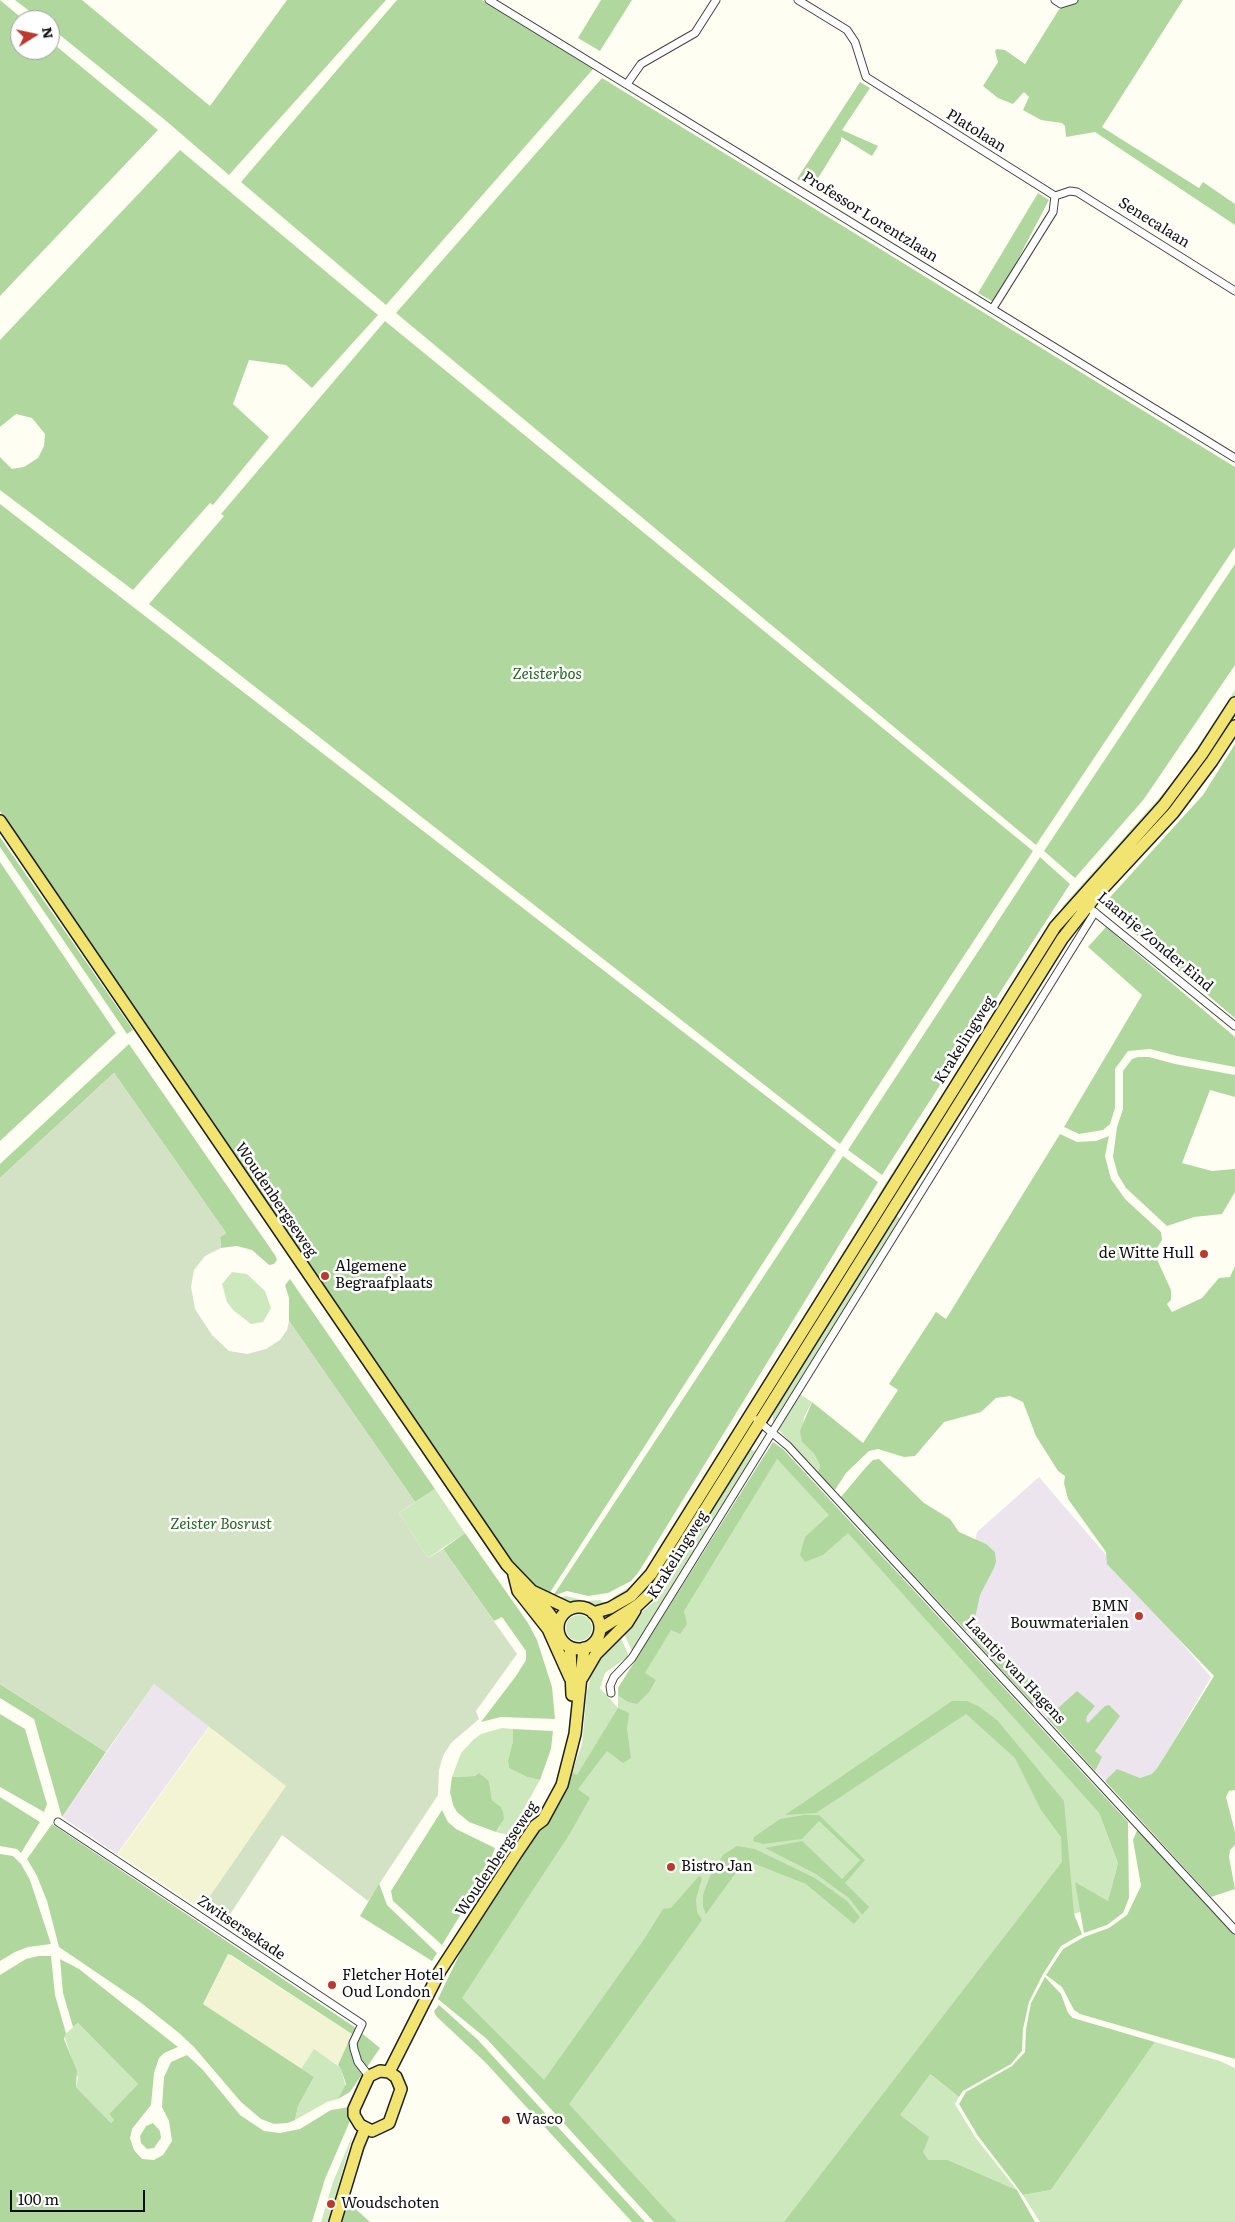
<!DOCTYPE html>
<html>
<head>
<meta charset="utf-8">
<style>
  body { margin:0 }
  #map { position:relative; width:1235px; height:2222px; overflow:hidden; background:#fefef3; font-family:Literata,serif }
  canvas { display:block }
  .north { position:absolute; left:10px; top:10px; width:50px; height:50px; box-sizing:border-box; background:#fff; border:1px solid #9f9f9f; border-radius:50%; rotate:80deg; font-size:14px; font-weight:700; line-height:20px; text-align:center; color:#101010 }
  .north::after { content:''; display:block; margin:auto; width:18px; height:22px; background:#ba3b2e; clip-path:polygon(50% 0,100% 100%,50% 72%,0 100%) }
  .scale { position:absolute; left:10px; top:2190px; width:135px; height:22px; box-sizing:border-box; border:2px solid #101010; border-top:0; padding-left:6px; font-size:15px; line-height:18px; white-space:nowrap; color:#101010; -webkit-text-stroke:4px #fff; paint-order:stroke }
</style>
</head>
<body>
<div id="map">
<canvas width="1235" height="2222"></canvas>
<div class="north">N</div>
<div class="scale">100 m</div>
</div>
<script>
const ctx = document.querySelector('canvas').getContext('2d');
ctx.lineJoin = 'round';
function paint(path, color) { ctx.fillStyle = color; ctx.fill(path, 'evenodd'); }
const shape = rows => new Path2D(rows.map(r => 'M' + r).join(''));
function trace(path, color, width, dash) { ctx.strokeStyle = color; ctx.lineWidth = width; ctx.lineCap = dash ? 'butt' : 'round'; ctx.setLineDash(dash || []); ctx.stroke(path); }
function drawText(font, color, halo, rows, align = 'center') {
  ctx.font = font + ' Literata,serif'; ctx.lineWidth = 5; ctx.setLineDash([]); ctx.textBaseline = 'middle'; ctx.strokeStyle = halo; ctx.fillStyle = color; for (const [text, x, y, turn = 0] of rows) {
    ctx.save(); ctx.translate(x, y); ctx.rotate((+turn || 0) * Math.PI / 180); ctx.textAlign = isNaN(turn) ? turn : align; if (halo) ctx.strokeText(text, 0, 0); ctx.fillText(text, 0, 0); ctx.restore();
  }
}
paint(shape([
  [1039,1477,1211,1677,1133,1811,959,1623,977,1532],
  [154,1684,210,1725,117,1854,62,1817]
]), '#ede5ed');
paint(shape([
  [210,1726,286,1786,201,1909,118,1854],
  [228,1954,352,2034,338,2065,314,2050,301,2069,203,2004]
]), '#f2f4d4');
paint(shape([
  [1235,690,1235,699,1180,780,1066,910,1062,907,1177,778],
  [1056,914,1059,916,881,1199,877,1197],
  [875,1201,878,1203,735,1434,732,1432],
  [894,1213,900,1219,776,1422,773,1423,773,1409],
  [232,1272,247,1274,265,1291,271,1308,263,1322,251,1324,233,1310,227,1302,222,1284],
  [798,1393,812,1402,804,1417,802,1442,814,1454,820,1465,818,1473,778,1429],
  [729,1436,734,1439,645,1578,611,1605,613,1597,633,1585,642,1575],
  [748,1447,757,1453,632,1651,622,1630,660,1596,723,1494],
  [766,1453,777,1459,848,1532,1099,1813,1118,1863,1108,1902,1074,1914,931,2075,959,2097,955,2104,975,2137,1017,2190,948,2160,990,2222,654,2222,487,2039,438,1999,468,1937,564,1795,582,1744,587,1691,594,1664,619,1634,629,1656,605,1673,600,1688,618,1708,618,1688],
  [435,1489,465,1533,428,1558,399,1513],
  [566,1596,586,1601,600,1600,606,1604,595,1608,578,1604,571,1605,559,1598],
  '566 1628a13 13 0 1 1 26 0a13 13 0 1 1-26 0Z',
  [502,1728,513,1729,513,1741,508,1760,509,1768,527,1777,540,1780,509,1835,496,1832,500,1827,501,1807,492,1800,489,1781,479,1774,475,1776,452,1777,461,1753,473,1740,481,1734],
  [78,2023,138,2084,109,2114,114,2120,111,2123,76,2087,78,2078,64,2035],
  [1155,2042,1220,2061,1235,2068,1235,2222,1040,2222,1023,2195,1051,2190],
  [314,2049,341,2068,346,2088,338,2099,327,2102,295,2120,298,2106,314,2077,301,2069],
  [353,2134,328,2222,321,2222,333,2182]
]), '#cee8be');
paint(shape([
  [0,0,24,20,20,20,20,50,50,50,50,41,158,130,0,296],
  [15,0,82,0,210,106,287,0,386,0,229,175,165,120,50,27,50,20,41,20],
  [397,0,482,0,594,68,386,305,241,182],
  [601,0,632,0,600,51,578,38],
  [1076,0,1183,0,1102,127,1199,188,1203,182,1235,204,1235,225,1095,132,1066,137,1065,126,1062,123,1041,120,1023,110,1029,97,1024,92,1013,104,998,98,983,86,998,62,995,51,997,49,1005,50,1025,64,1058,11,1063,5],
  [602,78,1235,467,1235,547,1036,845,396,313],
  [860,82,870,88,842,130,878,146,872,156,841,137,841,141,812,188,797,179],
  [180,150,378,315,312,388,286,365,249,360,233,404,269,437,213,505,210,503,133,590,0,490,0,457,12,469,24,467,38,458,44,446,45,434,32,418,16,414,0,427,0,340],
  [1038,193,1049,200,995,303,978,293],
  [385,321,1033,851,840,1144,149,604,224,516,221,514],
  [0,504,836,1150,549,1594,528,1580,513,1566,0,811],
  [1235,564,1235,665,1144,799,1075,878,1044,851],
  [1235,744,1235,1018,1102,906,1203,795],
  [0,837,133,1030,127,1034,0,847],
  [1040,857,1070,884,882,1175,848,1150],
  [0,862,116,1033,0,1141],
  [1106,927,1235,1037,1235,1067,1177,1056,1150,1049,1128,1051,1115,1069,1115,1108,1110,1124,1103,1130,1079,1134,1064,1127,1142,995,1088,947],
  [129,1044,275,1255,277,1260,274,1264,269,1265,252,1250,237,1246,221,1248,220,1237,226,1233,114,1073,0,1178,0,1164],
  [1138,1057,1149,1057,1175,1064,1235,1075,1235,1097,1210,1090,1182,1163,1212,1171,1235,1169,1235,1192,1222,1214,1194,1217,1167,1226,1126,1188,1118,1175,1113,1157,1117,1127,1123,1109,1123,1071,1132,1059],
  [1060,1134,1077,1142,1096,1141,1109,1136,1105,1156,1111,1179,1125,1199,1161,1232,1162,1240,1154,1253,1171,1290,1171,1300,1167,1304,1172,1312,1202,1298,1219,1278,1230,1277,1235,1266,1235,1790,1229,1791,1226,1797,1235,1832,1235,1845,1230,1850,1229,1857,1235,1889,1211,1897,1105,1781,1117,1769,1140,1778,1152,1774,1158,1767,1214,1676,1107,1564,1106,1552,1068,1499,1064,1483,1065,1476,1058,1471,1036,1436,1023,1402,1010,1396,996,1398,981,1412,944,1422,915,1456,904,1457,878,1449,869,1451,846,1473,835,1490,818,1473,820,1465,814,1454,802,1442,800,1431,812,1402,863,1443,898,1390,889,1384,936,1312,946,1319],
  [843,1156,878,1182,638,1573,631,1581,608,1593,588,1596,567,1591,553,1596],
  [290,1279,435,1489,415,1502,289,1321,289,1298,285,1285],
  [773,1442,783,1449,1128,1822,1129,1898,1123,1913,1107,1925,1084,1933,1075,1882,1108,1901,1118,1863,1099,1813,848,1533,823,1555,805,1562,800,1555,805,1537,829,1515,777,1459,684,1611,687,1624,680,1634,671,1630,645,1673,656,1680,649,1692,637,1704,628,1702,619,1696,618,1688],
  [879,1459,924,1503,950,1519,959,1532,986,1544,995,1552,996,1562,994,1568,980,1595,975,1618,966,1631,841,1497,867,1466,873,1460],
  [465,1533,528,1623,537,1640,552,1687,555,1719,501,1717,481,1722,516,1676,526,1660,526,1651,502,1617,494,1621,443,1549],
  [978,1633,1010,1666,1015,1665,1043,1695,1032,1703,973,1639],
  [0,1684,106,1752,62,1817,34,1719,0,1698],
  [1077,1691,1095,1706,1087,1716,1086,1721,1088,1723,1105,1706,1109,1705,1120,1716,1095,1751,1102,1757,1095,1771,1047,1718],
  [952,1701,967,1701,978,1706,997,1720,1064,1801,1074,1914,1082,1934,1061,1946,1043,1974,1029,2002,1023,2029,1022,2051,1011,2064,963,2091,959,2097,930,2074,900,2115,929,2137,923,2152,928,2160,948,2160,1017,2190,1035,2222,784,2222,1062,1862,1061,1837,1041,1810,1015,1758,966,1714,816,1813,785,1815],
  [618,1708,629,1713,627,1729,631,1758,623,1763,607,1751,578,1789,590,1798,569,1835,462,1998,544,2080,643,1941,663,1909,671,1908,699,1876,702,1878,696,1899,697,1912,702,1920,569,2104,677,2222,654,2222,487,2039,438,1999,468,1937,564,1795,573,1773,577,1775],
  [0,1714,25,1729,47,1804,44,1812,0,1787],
  [513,1729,553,1731,551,1749,540,1780,527,1777,509,1768,508,1760,513,1741],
  [479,1773,489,1781,492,1800,501,1807,503,1812,504,1819,496,1832,469,1822,457,1812,453,1805,450,1792,452,1777,475,1776],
  [0,1797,40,1822,21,1853,17,1849,0,1846],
  [442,1810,448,1822,456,1829,495,1848,485,1875,442,1945,393,1901,391,1891],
  [804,1815,819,1815,865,1860,845,1883,869,1907,862,1915,849,1898,816,1874,765,1848,802,1841,842,1879,860,1860,819,1821,802,1839,763,1844,753,1841,754,1837,780,1819],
  [52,1824,353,2026,380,2048,350,2092,338,2099,346,2084,341,2069,338,2065,352,2034,231,1955,228,1954,203,2004,314,2077,298,2106,295,2120,288,2123,274,2124,261,2119,241,2102,194,2047,179,2033,140,2002,59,1947,47,1901,37,1876,27,1859],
  [1138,1828,1235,1934,1235,2059,1080,2014,1074,2010,1062,1987,1046,1975,1063,1949,1084,1937,1109,1928,1127,1915,1141,1886,1133,1840],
  [737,1846,755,1849,815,1878,847,1901,860,1917,854,1924,806,1884,745,1860,706,1914,703,1907,703,1895,710,1876,723,1855],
  [0,1854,13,1856,21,1864,30,1880,51,1944,28,1947,15,1952,0,1961],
  [379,1883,387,1905,437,1953,432,1961,360,1916],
  [38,1956,51,1956,55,1995,66,2033,64,2039,77,2071,76,2087,111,2123,114,2120,109,2114,138,2084,78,2023,73,2027,63,1993,60,1959,79,1969,178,2047,164,2053,159,2058,154,2073,151,2105,132,2129,130,2138,134,2150,142,2159,154,2160,163,2155,172,2141,169,2121,162,2107,164,2077,171,2062,187,2055,203,2070,240,2115,264,2131,280,2133,300,2129,331,2110,350,2107,353,2114,325,2179,312,2222,0,2222,0,1975,26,1959],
  [1045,1977,1061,1994,1068,2013,1073,2018,1155,2042,1051,2190,1023,2195,978,2136,959,2104,966,2092,1012,2066,1025,2052,1026,2029,1031,2003],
  [439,2005,478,2040,645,2222,632,2222,485,2062,436,2016,434,2011],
  [153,2123,160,2131,161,2138,154,2148,147,2149,141,2143,140,2136,146,2126],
  [348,2202,370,2222,342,2222]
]), '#b0d89e');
paint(shape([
  [114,1073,226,1233,220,1237,221,1248,205,1256,194,1270,191,1287,195,1309,212,1335,229,1351,247,1354,266,1349,280,1340,287,1330,289,1321,415,1502,399,1513,428,1558,443,1549,517,1654,476,1711,479,1719,451,1743,443,1756,439,1770,438,1795,368,1901,282,1835,225,1922,201,1909,286,1786,154,1684,106,1752,0,1684,0,1178]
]), '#d3e1c4');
const minor = shape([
  [489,0,1235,458],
  [798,0,847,30,855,42,866,77,1055,196,1053,212,993,308],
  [1055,0,1061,4,1074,0],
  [627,84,641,64,695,33,716,0],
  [1055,196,1070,191,1077,192,1235,291],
  [1092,910,1235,1026],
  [757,1420,788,1446,1235,1930],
  [611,1693,610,1686,614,1677,632,1658,1095,912],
  [58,1822,362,2024,353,2043,354,2049,358,2062,369,2076]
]);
const primary = shape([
  [0,821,507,1565,532,1591,570,1609],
  [514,1575,518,1591,548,1629,570,1678],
  [532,1591,558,1625],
  '558 1628a21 21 0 1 1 42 0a21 21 0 1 1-42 0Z',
  [593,1613,610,1608,631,1596,651,1574,1055,927,1164,805,1202,754,1235,703],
  [600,1629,638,1605,656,1588,1062,939,1095,897,1173,813,1212,761,1235,726],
  [570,1647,572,1695],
  [582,1678,596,1654,627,1623,635,1610],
  [380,2071,389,2072,396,2077,401,2089,389,2123,372,2131,360,2125,354,2115,354,2109,369,2076,380,2071],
  [389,2072,440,1971,516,1854,535,1826,543,1820,562,1785,575,1734,584,1648],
  [335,2222,358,2146,365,2129]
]);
trace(minor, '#434343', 9);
trace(primary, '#212121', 14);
trace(minor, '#fff', 7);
trace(primary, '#f1e470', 11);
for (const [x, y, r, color] of [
  [1204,1254,5,"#ba3b2e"],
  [325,1276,5,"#ba3b2e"],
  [1139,1616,5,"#ba3b2e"],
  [671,1867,5,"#ba3b2e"],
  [332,1985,5,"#ba3b2e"],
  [506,2120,5,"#ba3b2e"],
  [331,2204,5,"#ba3b2e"]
]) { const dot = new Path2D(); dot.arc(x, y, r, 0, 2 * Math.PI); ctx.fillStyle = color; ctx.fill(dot); trace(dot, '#fff', 2); }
drawText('15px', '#101010', '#fff', [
  ["Platolaan",976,131,32],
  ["Professor Lorentzlaan",870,217,32],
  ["Senecalaan",1154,223,32],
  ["Laantje Zonder Eind",1155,942,40],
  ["Krakelingweg",965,1040,-58],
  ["Woudenbergseweg",276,1200,56],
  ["Krakelingweg",678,1555,-58],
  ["Laantje van Hagens",1015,1671,47],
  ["Woudenbergseweg",497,1859,-56],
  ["Zwitsersekade",241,1928,34]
]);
drawText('italic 15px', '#276522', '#fff', [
  ["Zeisterbos",547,675],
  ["Zeister Bosrust",221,1525]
]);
drawText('15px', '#101010', '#fff', [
  ["de Witte Hull",1194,1254,"right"],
  ["Algemene",335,1267],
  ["Begraafplaats",335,1284],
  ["BMN",1129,1607,"right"],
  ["Bouwmaterialen",1129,1624,"right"],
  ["Bistro Jan",681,1867],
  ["Fletcher Hotel",342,1976],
  ["Oud London",342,1993],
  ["Wasco",516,2120],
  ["Woudschoten",341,2204]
], 'left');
</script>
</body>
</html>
